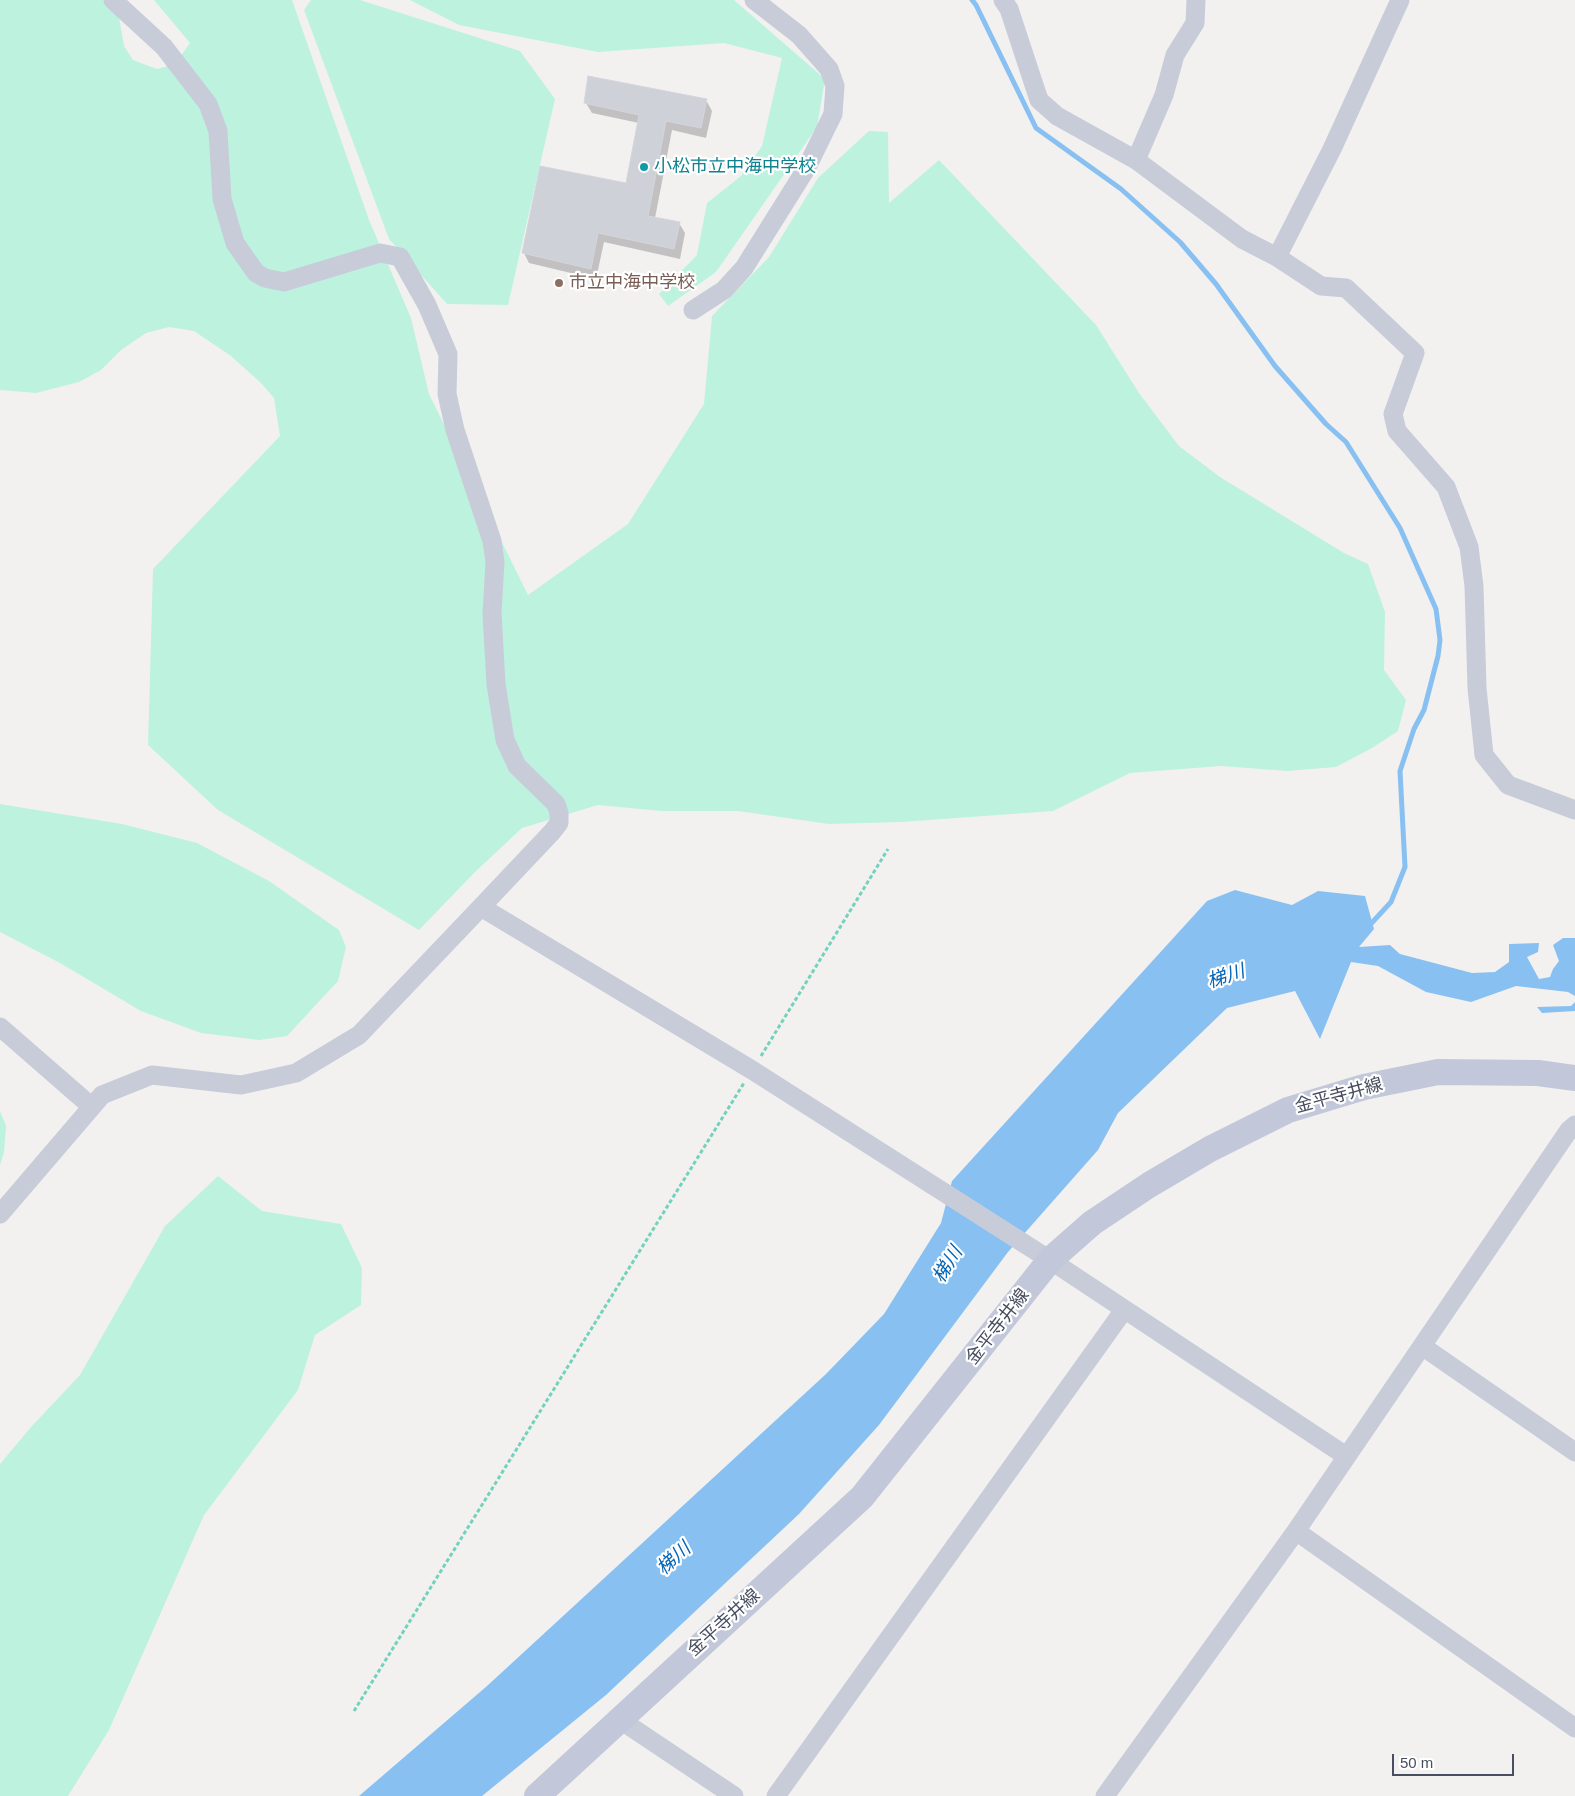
<!DOCTYPE html>
<html>
<head>
<meta charset="utf-8">
<style>
  body { margin:0 }
  #map { position:relative; width:1575px; height:1796px; overflow:hidden; background:#f3f1f0; font-family:Helvetica,sans-serif }
  canvas { display:block }
  .scale { position:absolute; left:1392px; top:1754px; width:122px; height:22px; box-sizing:border-box; border:2px solid #474e5f; border-top:0; padding-left:6px; font-size:15px; line-height:18px; white-space:nowrap; color:#474e5f; -webkit-text-stroke:4px #fff; paint-order:stroke }
</style>
</head>
<body>
<div id="map">
<canvas width="1575" height="1796"></canvas>
<div class="scale">50 m</div>
</div>
<script>
const ctx = document.querySelector('canvas').getContext('2d');
ctx.lineJoin = 'round';
function paint(path, color) { ctx.fillStyle = color; ctx.fill(path, 'evenodd'); }
const shape = rows => new Path2D(rows.map(r => 'M' + r).join(''));
function trace(path, color, width, dash) { ctx.strokeStyle = color; ctx.lineWidth = width; ctx.lineCap = dash ? 'butt' : 'round'; ctx.setLineDash(dash || []); ctx.stroke(path); }
function drawText(font, color, halo, rows, align = 'center') {
  ctx.font = font + ' Helvetica,"Noto Sans JP",sans-serif'; ctx.lineWidth = 4.5; ctx.setLineDash([]); ctx.textBaseline = 'middle'; ctx.strokeStyle = halo; ctx.fillStyle = color; for (const [text, x, y, turn = 0] of rows) {
    ctx.save(); ctx.translate(x, y); ctx.rotate((+turn || 0) * Math.PI / 180); ctx.textAlign = isNaN(turn) ? turn : align; if (halo) ctx.strokeText(text, 0, 0); ctx.fillText(text, 0, 0); ctx.restore();
  }
}
paint(shape([
  [0,0,116,0,124,46,133,60,157,69,175,64,190,43,154,0,292,0,369,220,411,318,429,394,528,595,628,524,704,404,712,316,769,257,818,178,869,131,888,132,889,203,939,160,1096,325,1139,393,1179,446,1220,477,1344,553,1368,564,1385,612,1384,670,1406,700,1398,731,1372,748,1336,767,1287,771,1221,766,1130,773,1053,811,901,822,829,824,738,811,661,811,598,805,522,828,475,872,419,930,218,810,148,745,153,569,280,436,274,398,261,383,231,356,194,331,169,327,146,333,121,350,101,370,79,382,36,393,0,390],
  [311,0,360,0,520,51,555,99,508,305,447,304,389,239,304,10],
  [410,0,734,0,825,79,817,127,716,272,668,306,659,294,697,255,707,203,741,176,762,146,782,58,724,43,598,52,459,25],
  [0,804,122,824,197,843,269,881,339,930,346,947,338,981,287,1036,259,1040,201,1033,141,1011,60,963,0,932],
  [0,1111,6,1126,4,1152,0,1165],
  [218,1176,262,1211,341,1224,362,1268,361,1305,315,1335,298,1390,204,1515,109,1730,68,1796,0,1796,0,1464,31,1427,80,1375,165,1226]
]), '#bdf2df');
paint(shape([
  [1235,890,1292,905,1318,891,1365,896,1374,929,1359,947,1390,945,1400,954,1472,973,1495,972,1509,962,1509,944,1539,943,1538,952,1527,957,1539,979,1550,977,1553,969,1559,961,1553,945,1563,938,1575,938,1575,996,1568,992,1516,986,1471,1002,1426,992,1378,966,1351,962,1320,1039,1295,991,1227,1008,1118,1113,1098,1150,1008,1252,879,1425,799,1514,606,1695,482,1796,359,1796,487,1686,826,1374,884,1314,941,1223,952,1181,1207,901],
  [1575,1002,1575,1011,1542,1013,1537,1007,1571,1006]
]), '#88c1f1');
paint(shape([
  [706,100,712,111,706,138,672,130,655,218,679,223,685,233,680,259,604,242,596,279,529,263,524,253,627,185,639,123,592,113,586,103]
]), '#0003');
trace(shape([
  [972,0,976,5,1036,128,1121,189,1180,242,1216,284,1275,366,1326,424,1346,442,1400,528,1436,609,1440,640,1438,656,1424,710,1414,729,1400,771,1405,867,1391,902,1368,927]
]), '#88c1f1', 5);
const building = shape([
  [588,76,707,99,701,128,666,121,648,216,680,222,674,249,598,233,591,269,522,253,540,166,626,183,639,115,584,103,588,76]
]);
paint(building, '#cfd1d8');
trace(building, '#d4d5dc', 1);
trace(shape([
  [761,1056,888,849],
  [354,1711,744,1083]
]), '#73d2bb', 3, [4, 2.5]);
trace(shape([
  [113,0,164,47,208,104,218,131,222,199,235,243,256,273,265,278,284,282,380,253,400,257,427,305,448,354,447,394,455,430,492,541,495,562,492,613,496,684,505,740,517,766,556,804,559,813,559,823,552,832,481,907],
  [1003,0,1009,9,1039,100,1057,116,1136,160,1242,239,1277,257,1321,286,1346,288,1415,353,1393,414,1397,431,1446,487,1469,547,1474,586,1477,688,1484,755,1508,785,1575,810],
  [1136,160,1164,95,1175,55,1195,23,1196,0],
  [1277,257,1332,149,1400,0],
  [693,310,724,290,744,268,806,169,833,114,835,86,829,69,799,35,754,0],
  [0,1027,92,1107],
  [0,1214,102,1095,152,1075,241,1085,296,1073,359,1035,481,907,752,1070,1050,1260,1346,1456],
  [1422,1346,1575,1452],
  [1296,1531,1575,1728],
  [619,1719,734,1796],
  [776,1796,1124,1310],
  [1105,1796,1296,1531,1569,1130,1575,1125]
]), '#c7ccd8', 19);
trace(shape([
  [537,1796,862,1497,1050,1260,1092,1223,1149,1185,1210,1149,1288,1110,1364,1087,1438,1072,1538,1073,1575,1078]
]), '#c2c8da', 26);
for (const [x, y, r, color] of [
  [644,167,5,"#0f9aa8"],
  [559,283,5,"#8d6e63"]
]) { const dot = new Path2D(); dot.arc(x, y, r, 0, 2 * Math.PI); ctx.fillStyle = color; ctx.fill(dot); trace(dot, '#fff', 2); }
drawText('18px', '#0d838f', '#fff', [
  ["小松市立中海中学校",654,167]
], 'left');
drawText('18px', '#785e54', '#fff', [
  ["市立中海中学校",569,283]
], 'left');
drawText('18px', '#474e5f', '#fff', [
  ["金平寺井線",1339,1096,-15],
  ["金平寺井線",998,1327,-52],
  ["金平寺井線",724,1623,-42]
]);
drawText('italic 19px', '#0464b5', '#fff', [
  ["梯川",1226,977,-18],
  ["梯川",948,1265,-58],
  ["梯川",674,1559,-42]
]);
</script>
</body>
</html>
